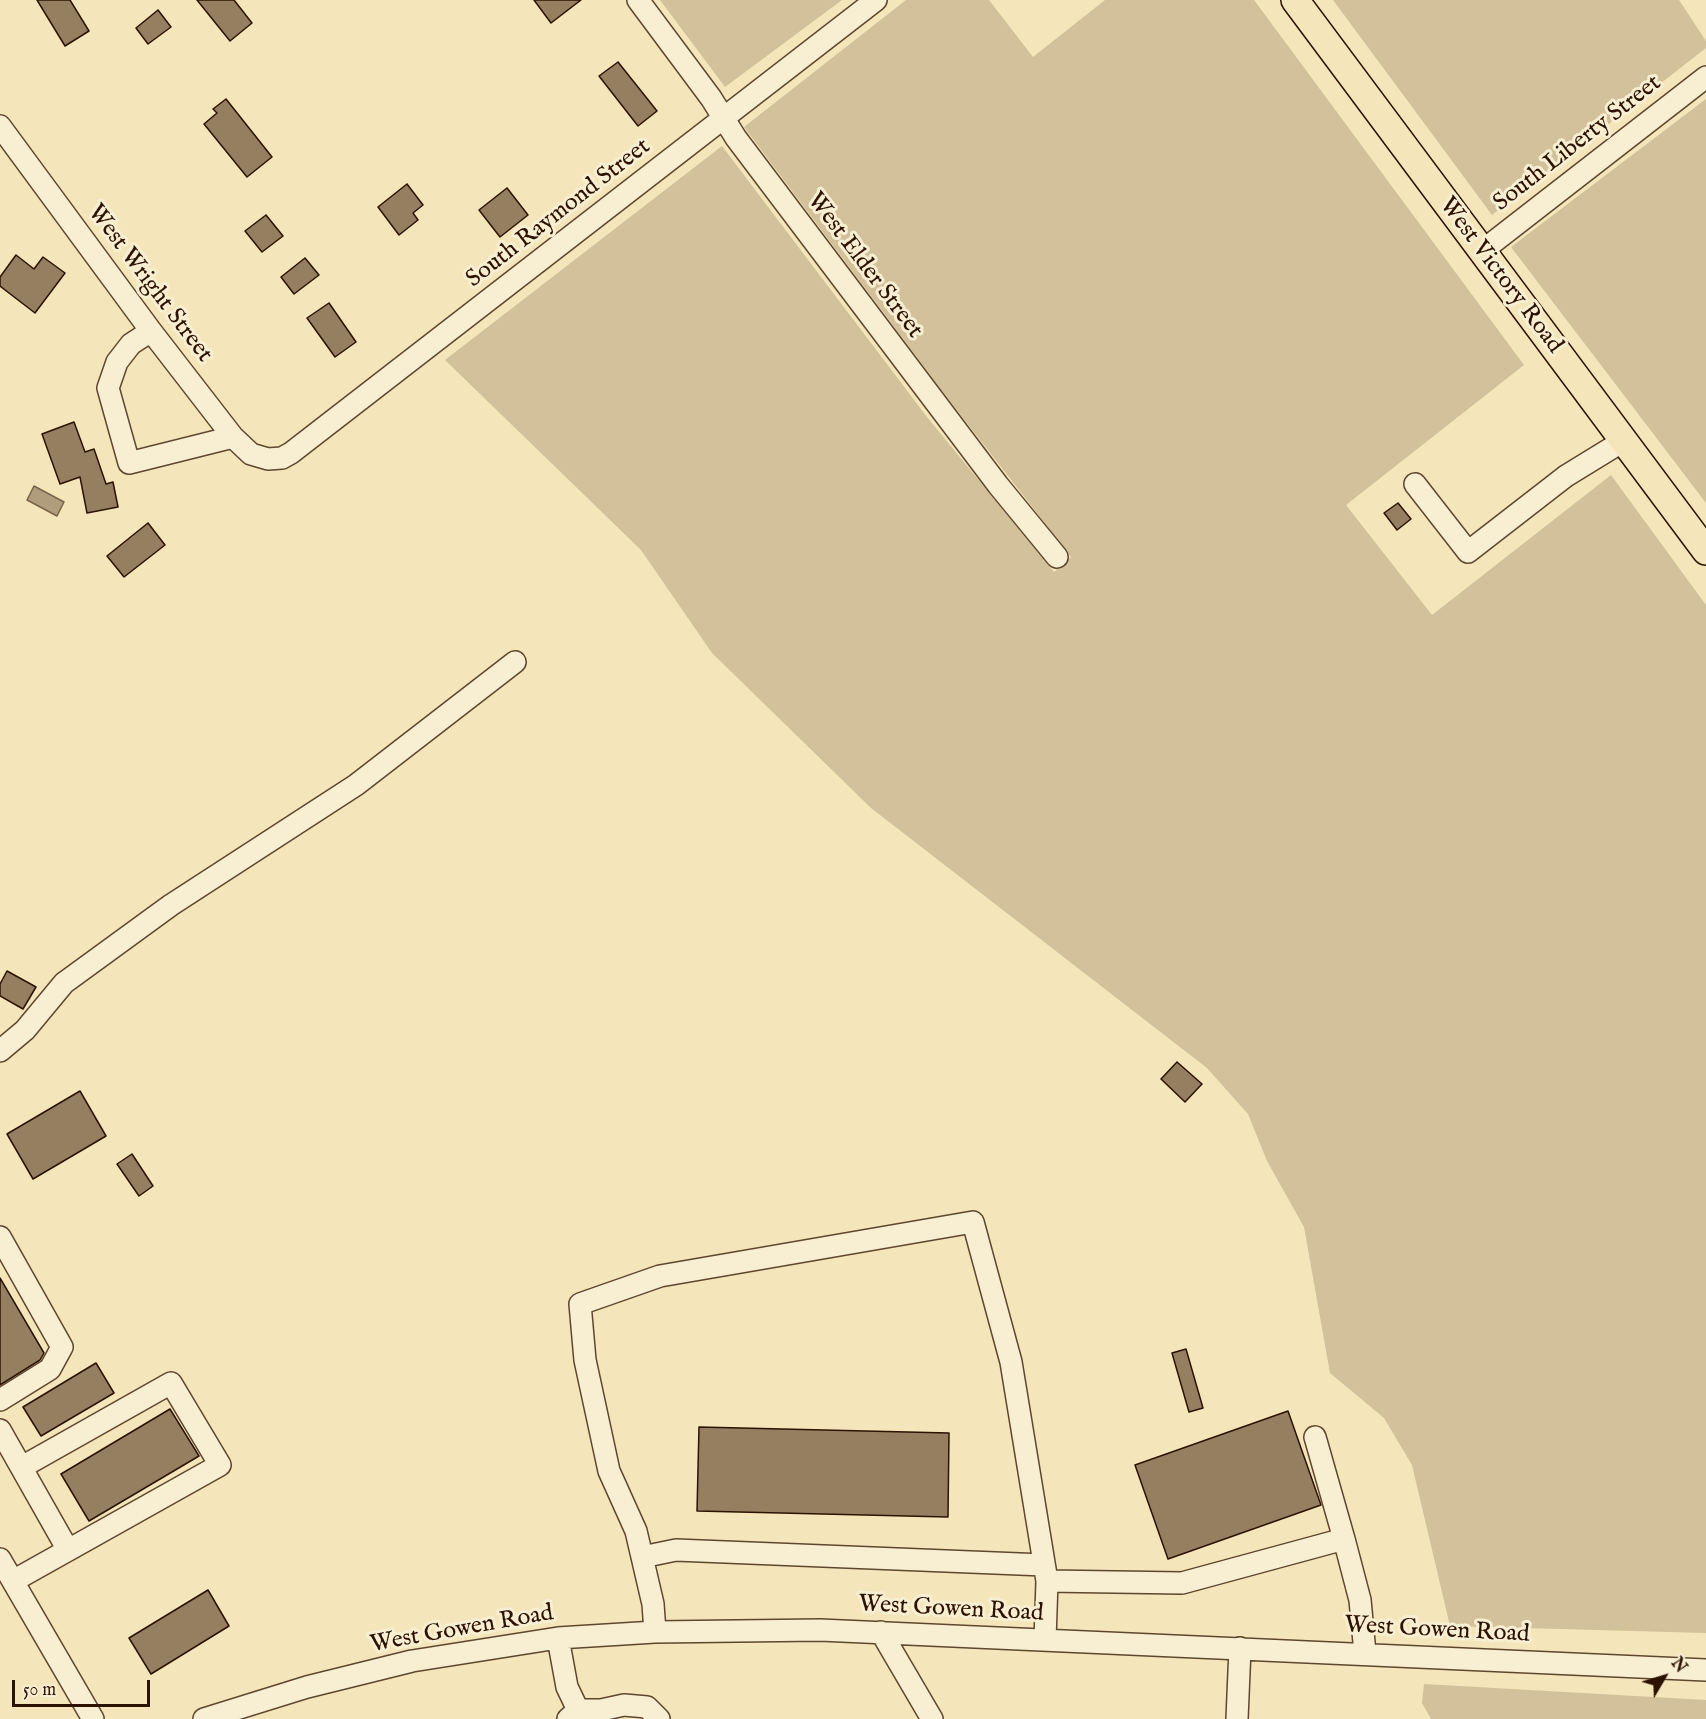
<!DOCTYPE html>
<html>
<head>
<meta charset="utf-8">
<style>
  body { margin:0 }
  #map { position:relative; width:1706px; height:1719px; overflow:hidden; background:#f4e5ba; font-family:"IM FELL English",serif }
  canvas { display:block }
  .north { position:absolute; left:1634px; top:1647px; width:60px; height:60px; -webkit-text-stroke:4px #f8eed2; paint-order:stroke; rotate:52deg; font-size:16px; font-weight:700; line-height:24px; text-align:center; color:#2c1200 }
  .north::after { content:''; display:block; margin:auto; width:21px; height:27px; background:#2c1200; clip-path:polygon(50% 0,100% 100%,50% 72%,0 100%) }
  .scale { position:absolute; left:12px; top:1680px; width:138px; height:27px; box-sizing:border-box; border:3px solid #2c1200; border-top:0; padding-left:8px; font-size:18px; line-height:21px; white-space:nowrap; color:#2c1200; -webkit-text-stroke:4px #f8eed2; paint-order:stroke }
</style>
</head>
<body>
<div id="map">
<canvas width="1706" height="1719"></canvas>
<div class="north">N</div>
<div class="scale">50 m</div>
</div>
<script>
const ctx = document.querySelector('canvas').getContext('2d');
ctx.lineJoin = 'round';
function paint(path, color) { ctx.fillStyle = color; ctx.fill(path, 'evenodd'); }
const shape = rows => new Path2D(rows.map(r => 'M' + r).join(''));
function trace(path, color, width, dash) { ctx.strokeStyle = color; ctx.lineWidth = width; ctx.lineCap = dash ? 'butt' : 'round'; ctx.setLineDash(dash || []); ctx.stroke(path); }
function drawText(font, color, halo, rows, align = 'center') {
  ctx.font = font + ' "IM FELL English",serif'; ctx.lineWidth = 6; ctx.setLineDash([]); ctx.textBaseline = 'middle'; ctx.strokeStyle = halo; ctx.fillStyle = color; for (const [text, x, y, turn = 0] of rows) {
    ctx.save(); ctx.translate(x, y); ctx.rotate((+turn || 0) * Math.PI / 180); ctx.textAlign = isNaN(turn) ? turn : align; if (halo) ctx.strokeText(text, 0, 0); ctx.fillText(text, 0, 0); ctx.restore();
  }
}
paint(shape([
  [660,0,842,0,725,87],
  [906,0,989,0,1033,57,1105,0,1254,0,1524,365,1346,505,1432,615,1611,475,1706,605,1706,1633,1450,1626,1412,1465,1384,1418,1330,1373,1304,1227,1267,1161,1248,1114,1207,1068,871,808,712,653,641,550,445,360,722,146,927,417,1054,572,1071,557,949,400,744,127],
  [1333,0,1679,0,1706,41,1706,48,1492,215],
  [1706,99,1706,503,1511,247],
  [1424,1684,1706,1700,1706,1719,1431,1719,1422,1703]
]), '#d2c19a');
const water = shape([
  [34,486,64,502,57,516,27,500,34,486]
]);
paint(water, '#b09d7b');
trace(water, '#7b654a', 1.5);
const building = shape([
  [37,0,70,0,89,31,65,46,37,0],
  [197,0,234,0,252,23,230,41,197,0],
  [534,0,581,0,551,23,534,0],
  [158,10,171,27,148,44,136,28,158,10],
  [618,62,657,111,638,126,599,76,618,62],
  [226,99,272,157,247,177,204,124,217,113,213,109,226,99],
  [407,184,423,205,413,213,418,220,399,235,378,207,407,184],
  [507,188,528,215,500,237,479,210,507,188],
  [266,215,283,236,262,252,245,231,266,215],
  [16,255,34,269,43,257,65,273,35,313,0,286,0,277,16,255],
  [305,258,319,275,294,294,281,277,305,258],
  [329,303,356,342,335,357,307,318,329,303],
  [74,422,85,452,94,449,106,484,113,482,118,507,87,513,80,477,60,484,42,434,74,422],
  [1398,503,1411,519,1397,530,1384,513,1398,503],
  [148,523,165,545,124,577,107,556,148,523],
  [7,971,36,987,23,1009,0,996,0,984,7,971],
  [1177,1062,1202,1084,1185,1102,1161,1079,1177,1062],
  [80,1091,106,1136,33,1179,7,1134,80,1091],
  [132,1154,153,1186,139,1196,117,1164,132,1154],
  [0,1278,44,1353,40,1360,0,1385,0,1278],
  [1186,1349,1203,1408,1189,1412,1172,1353,1186,1349],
  [96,1363,114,1393,41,1436,23,1407,96,1363],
  [170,1409,199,1456,89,1521,61,1474,170,1409],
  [1288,1411,1321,1505,1168,1559,1135,1465,1288,1411],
  [699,1427,949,1433,948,1517,697,1511,699,1427],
  [208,1590,229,1626,151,1674,129,1638,208,1590]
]);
paint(building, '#948061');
trace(building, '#2c1200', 1.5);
const minor = shape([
  [638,0,711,98,736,138,998,485,1057,557],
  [0,126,151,331,233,437,251,454,268,459,282,458,291,453,876,0],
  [1482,251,1706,77],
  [151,331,131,344,117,362,108,388,129,463,233,437],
  [1415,484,1468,552,1566,476,1623,441],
  [0,1051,25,1030,64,983,171,905,356,785,515,662],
  [0,1237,62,1347,50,1369,0,1400],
  [0,1430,68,1550],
  [1315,1437,1344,1539],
  [642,1557,676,1550,1044,1565],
  [0,1559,93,1719],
  [13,1581,220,1465,171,1383,22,1467],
  [655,1632,653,1604,636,1531,609,1471,585,1360,580,1304,660,1276,973,1222,1011,1362,1047,1581],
  [881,1632,932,1719],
  [558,1638,567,1687,578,1710],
  [1045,1640,1047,1581,1182,1583,1344,1539,1360,1600,1365,1653],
  [204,1719,307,1687,412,1661,558,1638,655,1632,820,1630,1706,1670],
  [568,1719,578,1710,601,1710,624,1705,647,1707,659,1719],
  [1237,1719,1240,1648]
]);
const major = shape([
  [1295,0,1706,551]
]);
trace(minor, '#5e472e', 24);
trace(major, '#2c1200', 30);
trace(minor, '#f8eed2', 21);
trace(major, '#f4e5ba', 27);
drawText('24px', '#2c1200', '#f8eed2', [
  ["South Liberty Street",1578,144,-38],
  ["South Raymond Street",559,214,-38],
  ["West Elder Street",864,266,53],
  ["West Victory Road",1500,276,53],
  ["West Wright Street",149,284,53],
  ["West Gowen Road",951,1610,3],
  ["West Gowen Road",462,1630,-10],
  ["West Gowen Road",1437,1631,3]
]);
</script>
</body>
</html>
